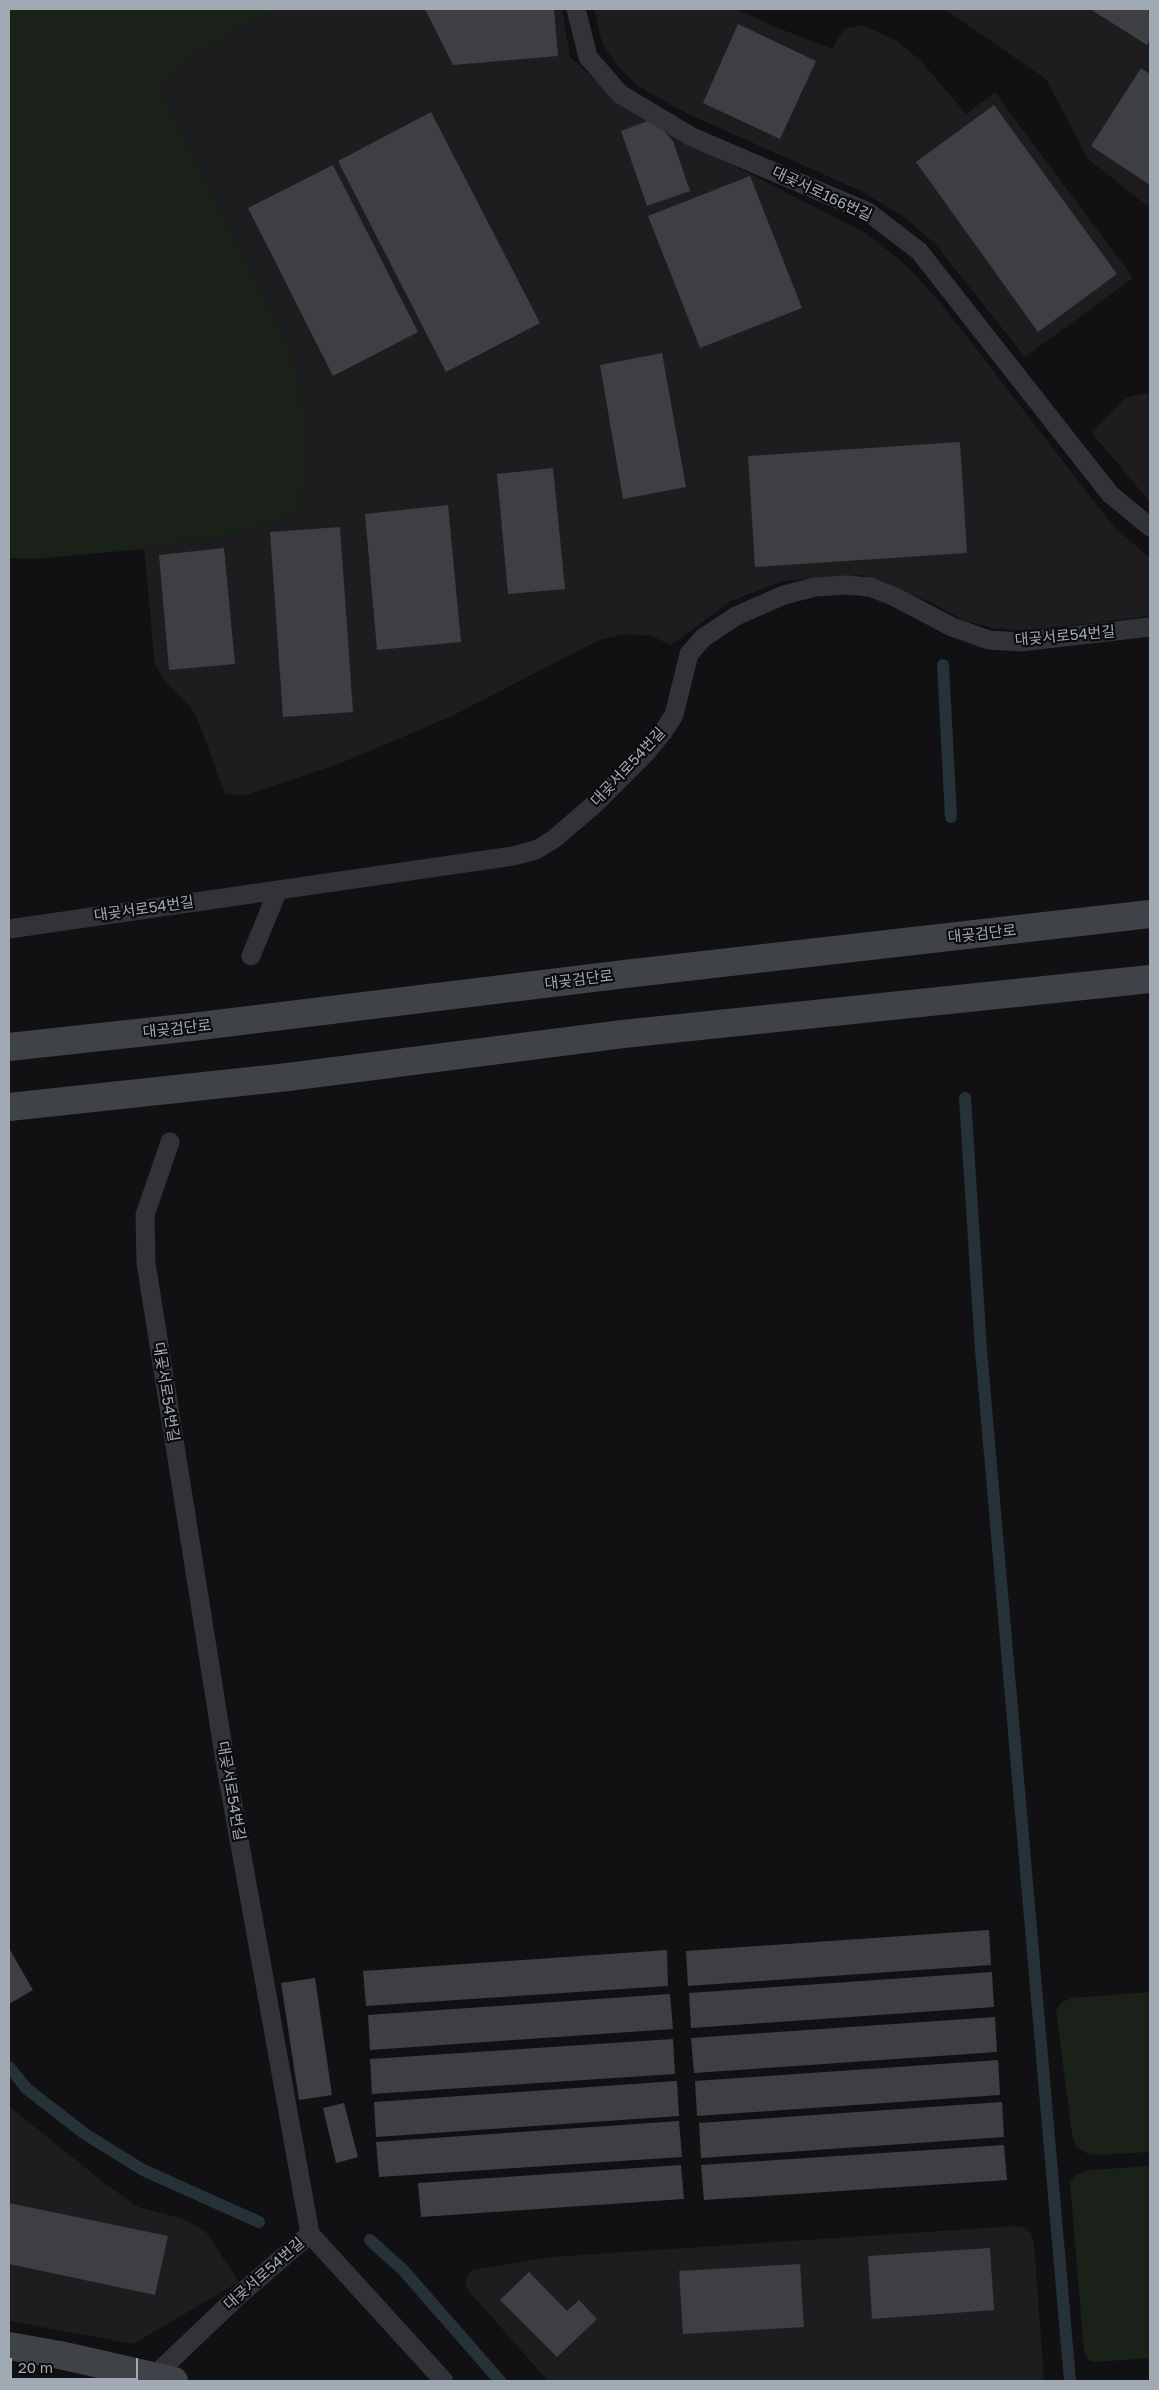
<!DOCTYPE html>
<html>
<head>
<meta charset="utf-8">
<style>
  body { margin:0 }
  #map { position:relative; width:1159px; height:2390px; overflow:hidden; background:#111113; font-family:"Golos Text",sans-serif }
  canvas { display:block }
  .frame { position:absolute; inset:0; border:10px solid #a1a9b5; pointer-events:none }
  .scale { position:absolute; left:10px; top:2358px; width:128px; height:22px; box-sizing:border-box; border:2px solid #a1a9b5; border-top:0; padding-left:6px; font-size:15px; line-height:18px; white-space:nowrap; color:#a1a9b5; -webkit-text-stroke:4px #0c0c0e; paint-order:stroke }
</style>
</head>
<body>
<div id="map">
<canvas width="1159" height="2390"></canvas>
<div class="frame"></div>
<div class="scale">20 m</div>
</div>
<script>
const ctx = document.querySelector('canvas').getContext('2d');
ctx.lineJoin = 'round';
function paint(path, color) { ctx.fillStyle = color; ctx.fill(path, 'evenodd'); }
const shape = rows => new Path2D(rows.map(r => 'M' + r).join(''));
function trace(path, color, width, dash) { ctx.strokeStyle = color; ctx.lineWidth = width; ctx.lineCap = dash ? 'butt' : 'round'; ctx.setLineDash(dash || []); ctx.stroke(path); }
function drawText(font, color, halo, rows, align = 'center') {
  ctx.font = font + ' "Golos Text","Noto Sans KR",sans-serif'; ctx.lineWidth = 4.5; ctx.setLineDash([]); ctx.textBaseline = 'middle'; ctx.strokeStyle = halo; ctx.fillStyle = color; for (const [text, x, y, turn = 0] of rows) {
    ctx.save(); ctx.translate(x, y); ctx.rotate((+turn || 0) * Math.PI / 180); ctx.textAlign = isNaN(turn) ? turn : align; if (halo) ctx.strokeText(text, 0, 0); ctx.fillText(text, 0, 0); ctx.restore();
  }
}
paint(shape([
  [275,9,562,9,570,57,606,90,695,146,866,233,907,266,943,306,1114,527,1150,558,1150,616,1026,631,992,628,963,620,930,602,863,575,783,581,731,601,671,645,651,636,626,634,599,640,452,716,341,763,243,796,225,794,200,725,190,706,168,684,155,665,144,549,238,534,302,511,308,445,302,395,290,350,160,86,196,55],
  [594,9,740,9,741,11,773,26,832,49,844,29,863,25,897,41,921,61,966,114,995,92,1133,278,1025,357,937,246,907,219,861,191,688,114,638,86,618,67,602,43],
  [944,9,1150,9,1150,208,1088,159,1046,79],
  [1146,393,1150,395,1150,502,1091,432,1126,398],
  [9,2106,103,2182,138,2207,184,2219,206,2232,239,2282,133,2344,9,2321],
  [1014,2226,1025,2228,1031,2233,1034,2243,1044,2381,548,2381,468,2290,465,2283,467,2276,473,2270,551,2257]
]), '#1d1d20');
paint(shape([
  [9,9,275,9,196,55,160,86,290,350,302,395,308,445,302,511,238,534,144,549,35,559,9,558],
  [1150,1992,1150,2152,1096,2155,1086,2153,1076,2146,1072,2134,1056,2011,1062,2002,1072,1998],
  [1150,2166,1150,2358,1096,2362,1088,2360,1084,2352,1070,2183,1077,2175,1089,2170]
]), '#192119');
trace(shape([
  [943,665,951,817],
  [965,1098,981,1350,1070,2381],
  [9,2067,27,2089,85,2134,143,2170,259,2222],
  [370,2240,403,2270,500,2381]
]), '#263237', 12);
paint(shape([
  [425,9,554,9,558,56,453,65],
  [1090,9,1150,9,1150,40,1147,45],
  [738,24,816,61,780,139,703,103],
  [1141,68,1150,74,1150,185,1091,146],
  [994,105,1117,274,1038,332,916,162],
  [431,112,540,323,446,372,338,161],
  [653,119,673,141,690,191,647,206,621,131],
  [333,165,418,332,333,376,248,208],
  [750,176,802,308,700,348,648,216],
  [662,353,686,487,623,499,600,365],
  [960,442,967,553,755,567,748,456],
  [553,468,565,589,508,594,497,474],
  [448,505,461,642,377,650,365,514],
  [340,527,353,712,283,717,270,532],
  [224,548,235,664,169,670,159,555],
  [989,1930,991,1965,688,1986,686,1951],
  [9,1948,33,1990,9,2004],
  [667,1950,668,1986,366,2006,363,1971],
  [992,1972,994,2007,691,2028,689,1993],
  [315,1978,332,2095,299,2100,281,1983],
  [670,1994,673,2029,370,2050,368,2015],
  [995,2017,997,2052,694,2073,691,2038],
  [673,2039,675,2074,372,2094,370,2059],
  [998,2060,1000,2095,697,2116,695,2081],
  [677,2081,679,2116,376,2137,374,2102],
  [1002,2102,1004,2137,701,2158,699,2123],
  [344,2103,358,2157,336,2163,323,2108],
  [679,2121,682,2157,379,2177,376,2142],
  [1004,2145,1007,2180,704,2200,701,2165],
  [681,2165,684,2199,421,2217,418,2183],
  [9,2203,168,2236,155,2295,9,2264],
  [990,2248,994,2310,872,2319,868,2256],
  [800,2264,804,2327,683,2334,679,2271],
  [529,2272,567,2311,579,2300,597,2319,557,2357,500,2300]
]), '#3d3f43');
trace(shape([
  [576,9,588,57,620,94,692,137,868,212,919,251,1110,494,1150,527],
  [9,929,513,856,536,850,554,839,596,803,645,754,663,732,674,715,689,654,703,638,736,616,784,595,815,587,847,585,870,587,895,597,952,627,989,640,1021,642,1150,627],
  [251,956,278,890],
  [310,2234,444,2381],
  [154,2376,239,2295,310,2234,226,1767,146,1263,145,1215,170,1142]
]), '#323338', 19);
trace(shape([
  [9,1047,192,1027,625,974,1150,914],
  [9,1107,288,1077,623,1034,1150,979],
  [9,2346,60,2355,174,2381]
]), '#3f4348', 28);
drawText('15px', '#a1a9b5', '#0c0c0e', [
  ["대곶서로166번길",822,194,25],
  ["대곶서로54번길",1065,636,-5],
  ["대곶서로54번길",628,767,-47],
  ["대곶서로54번길",144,909,-8],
  ["대곶검단로",982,934,-6],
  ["대곶검단로",579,980,-7],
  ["대곶검단로",177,1029,-6],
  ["대곶서로54번길",166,1392,81],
  ["대곶서로54번길",231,1791,80],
  ["대곶서로54번길",264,2274,-41]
]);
</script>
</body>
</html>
